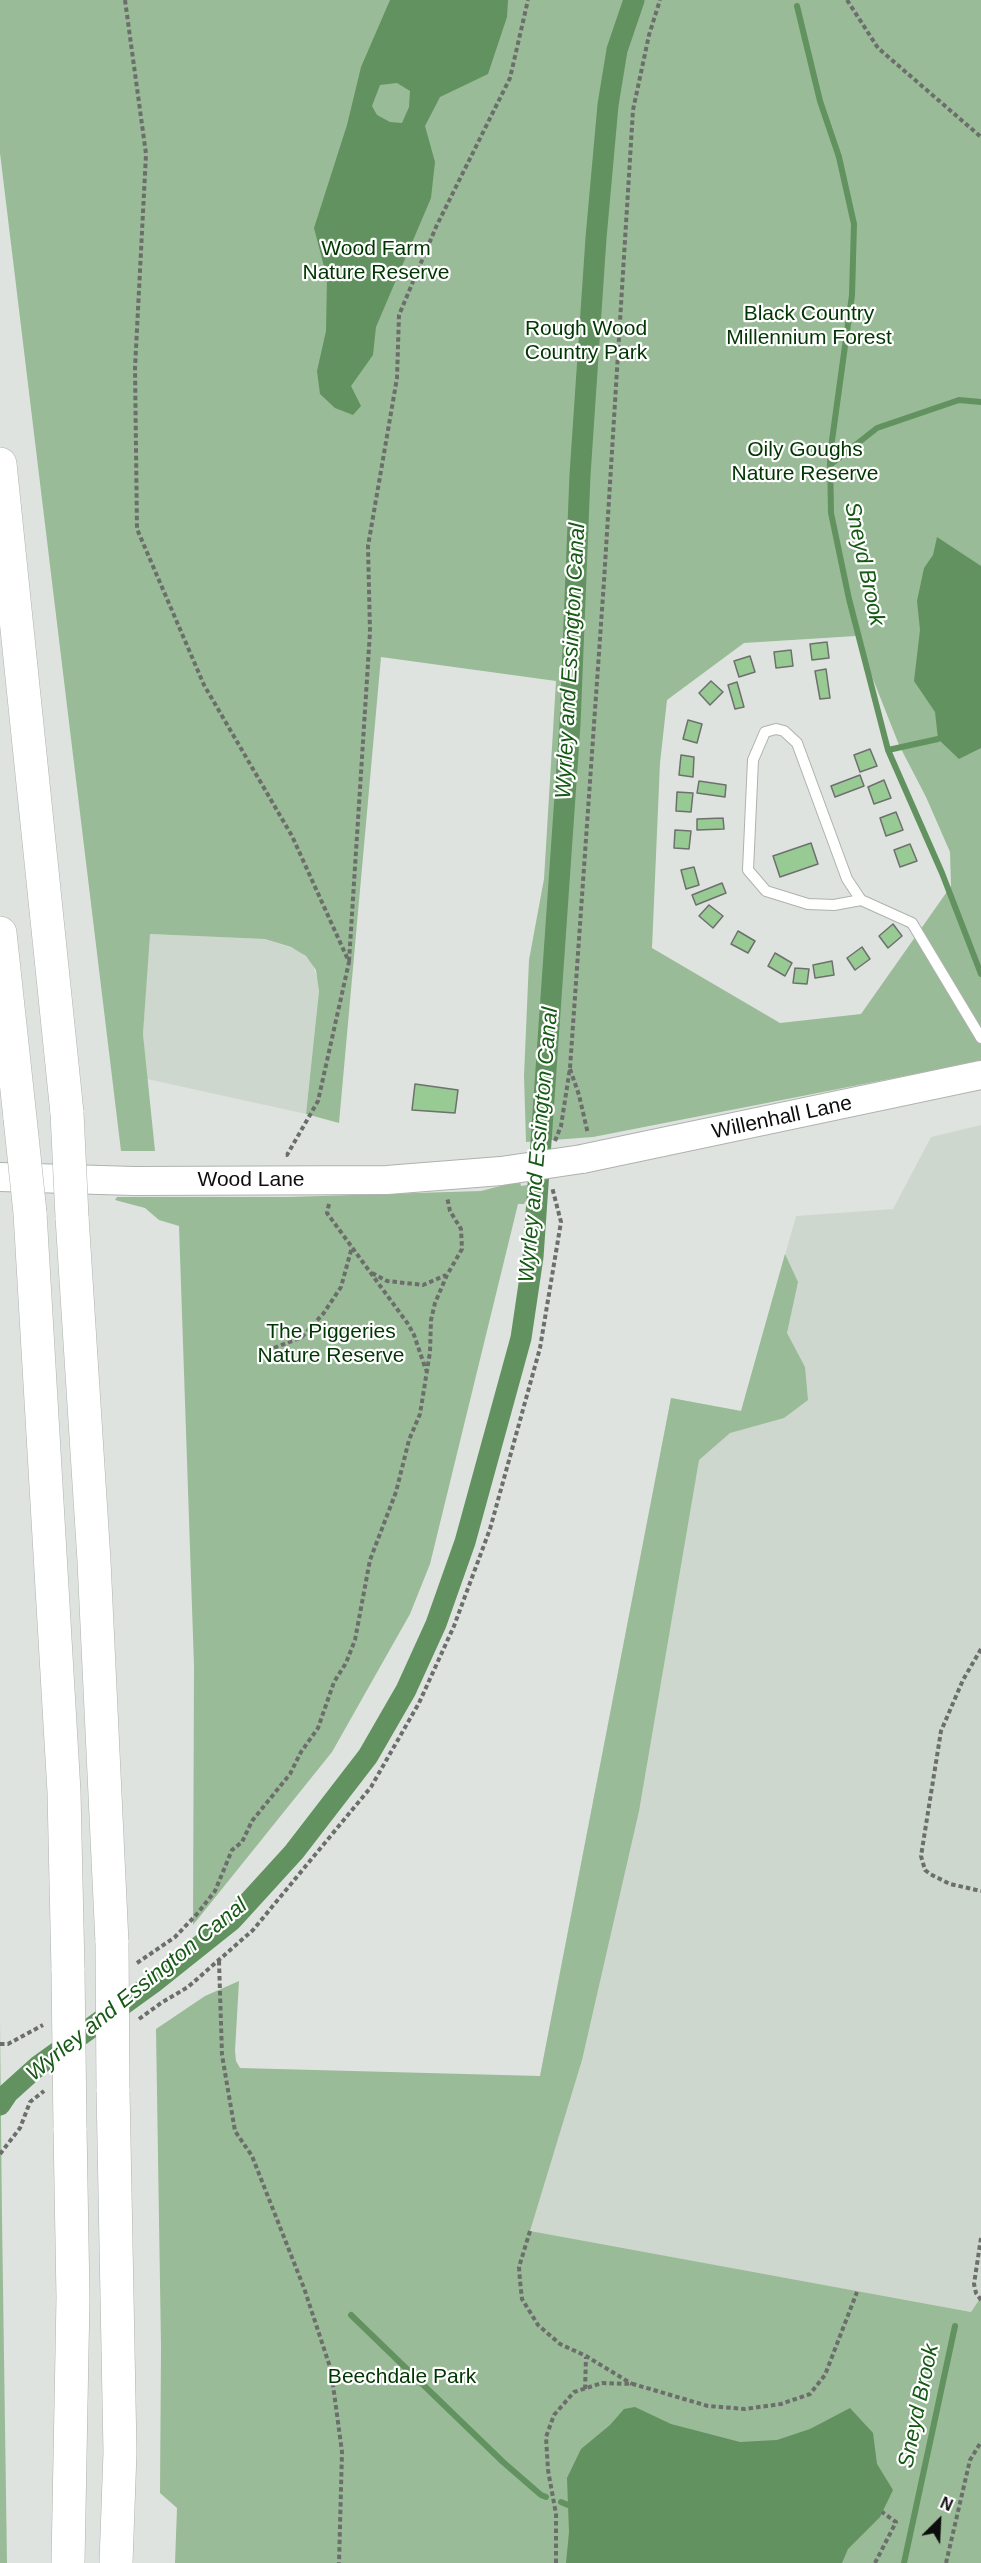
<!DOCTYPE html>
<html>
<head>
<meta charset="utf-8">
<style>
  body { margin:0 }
  #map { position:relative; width:981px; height:2563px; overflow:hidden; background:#dfe3df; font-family:Arial,sans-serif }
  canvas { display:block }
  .north { position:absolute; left:909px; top:2491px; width:60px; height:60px; -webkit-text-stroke:4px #fff; paint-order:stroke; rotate:24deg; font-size:16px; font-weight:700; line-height:24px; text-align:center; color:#0c0d0c }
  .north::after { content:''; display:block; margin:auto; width:21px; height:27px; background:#0c0d0c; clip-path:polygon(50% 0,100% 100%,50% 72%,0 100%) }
</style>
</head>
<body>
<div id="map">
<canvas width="981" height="2563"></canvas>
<div class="north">N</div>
</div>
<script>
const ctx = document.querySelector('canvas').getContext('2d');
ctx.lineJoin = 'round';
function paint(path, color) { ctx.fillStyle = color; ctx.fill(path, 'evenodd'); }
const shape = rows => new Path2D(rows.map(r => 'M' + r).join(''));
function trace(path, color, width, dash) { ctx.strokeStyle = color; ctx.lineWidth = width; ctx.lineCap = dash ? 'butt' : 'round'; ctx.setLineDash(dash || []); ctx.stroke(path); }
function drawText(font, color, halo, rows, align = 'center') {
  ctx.font = font + ' Arial,sans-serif'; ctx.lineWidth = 4.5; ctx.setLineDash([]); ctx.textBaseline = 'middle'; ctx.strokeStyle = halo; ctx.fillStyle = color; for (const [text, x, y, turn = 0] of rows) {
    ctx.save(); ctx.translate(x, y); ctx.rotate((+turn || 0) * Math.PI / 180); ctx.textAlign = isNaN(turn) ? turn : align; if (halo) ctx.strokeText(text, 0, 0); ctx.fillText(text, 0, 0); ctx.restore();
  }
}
paint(shape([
  [149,934,265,939,298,950,312,962,318,980,319,991,306,1114,147,1079,143,1034],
  [981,1125,981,2297,971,2312,543,2234,511,2226,671,1398,741,1411,796,1216,893,1209,931,1137]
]), '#ced7cd');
paint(shape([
  [0,0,981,0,981,1061,593,1137,526,1142,524,1076,529,960,544,879,556,681,381,657,339,1123,306,1114,319,991,316,970,306,956,291,947,265,939,150,934,143,1034,155,1151,121,1151,0,153],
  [856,636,899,745,926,797,950,852,951,886,861,1014,780,1023,652,948,660,763,667,700,744,643],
  [520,1181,521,1186,535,1184,533,1189,524,1204,518,1204,430,1564,410,1614,332,1752,193,1925,194,1666,179,1226,159,1220,145,1208,115,1200,117,1197,288,1197,481,1191],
  [785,1254,798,1282,787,1333,805,1367,808,1400,784,1418,730,1433,699,1460,639,1811,582,2060,530,2231,971,2312,981,2297,981,2563,175,2563,177,2508,160,2493,161,2347,156,2029,205,1996,239,1981,235,2051,236,2061,240,2068,540,2076,671,1398,741,1411],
  [0,2021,2,2218,7,2563,0,2563]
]), '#9abb97');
paint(shape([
  [390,0,508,0,507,17,488,74,440,97,425,126,435,162,431,198,376,327,373,355,351,386,361,406,353,415,335,408,320,394,317,371,326,331,327,278,314,228,347,125,361,67],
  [397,83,410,91,409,107,402,123,390,122,377,115,372,106,380,85],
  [937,537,981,566,981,748,959,759,938,739,935,712,914,681,920,630,917,601,924,568,933,555],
  [635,2407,671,2424,740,2442,777,2440,810,2429,850,2408,873,2433,877,2464,893,2490,880,2517,848,2549,842,2563,566,2563,569,2532,567,2478,581,2449,610,2425,624,2409]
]), '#62925f');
trace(shape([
  [797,6,820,101,839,157,854,224,852,295,830,455,831,513,849,599,888,750,942,873,981,974],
  [830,465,877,428,959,400,981,402],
  [888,750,938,739],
  [351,2315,503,2462,541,2495,546,2497],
  [561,2502,568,2505],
  [904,2563,955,2326]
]), '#62925f', 6);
trace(shape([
  [0,2105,8,2093,38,2066,153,1983,232,1920,294,1852,368,1756,406,1690,436,1624,465,1542,521,1338,533,1257,570,724,580,475,596,238,608,105,617,50,634,0]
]), '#62925f', 21);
const building = shape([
  [827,642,829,658,812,660,810,644,827,642],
  [791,650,793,666,776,668,774,652,791,650],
  [750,656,755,672,739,677,734,661,750,656],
  [826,669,830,698,820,699,815,671,826,669],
  [711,681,723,692,710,705,699,693,711,681],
  [737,682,744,707,735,709,728,685,737,682],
  [688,720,702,724,697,743,683,739,688,720],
  [870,749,877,766,860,772,854,755,870,749],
  [681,755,694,757,693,777,679,775,681,755],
  [860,775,864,786,835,797,831,786,860,775],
  [884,780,891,798,874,804,868,787,884,780],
  [699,781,726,785,725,797,697,793,699,781],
  [677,792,693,793,691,812,676,811,677,792],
  [896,812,903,830,886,836,880,818,896,812],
  [723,818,724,829,697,830,697,819,723,818],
  [675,830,691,831,689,849,674,848,675,830],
  [811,843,818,864,780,877,773,856,811,843],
  [910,844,917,861,900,867,894,850,910,844],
  [694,867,699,885,686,889,681,870,694,867],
  [722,883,726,893,696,905,692,895,722,883],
  [709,905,723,916,713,928,699,916,709,905],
  [893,924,902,936,888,948,879,936,893,924],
  [738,931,755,941,748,953,731,944,738,931],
  [862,947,870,959,855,970,847,958,862,947],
  [775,953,792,963,785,976,768,966,775,953],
  [832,961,834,975,815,978,813,965,832,961],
  [795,968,809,969,807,984,793,983,795,968],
  [415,1084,458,1090,455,1113,412,1110,415,1084]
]);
paint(building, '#98ca94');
trace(building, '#6d706c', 1.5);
const service = shape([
  [861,900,834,905,808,904,766,891,748,870,753,760,765,732,776,729,784,731,797,743,847,879,861,900,912,923,981,1038]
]);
const tertiary = shape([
  [582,1159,981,1075],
  [0,1177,134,1181,387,1180,501,1171]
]);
const motorway = shape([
  [0,464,67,1113],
  [0,933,20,1118],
  [30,1213,64,1792,68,1971],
  [72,1217,94,1561,112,1943],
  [113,2089,120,2452,116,2563],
  [68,2563,73,2298,70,2128]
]);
trace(service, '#aeb2ae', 12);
trace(tertiary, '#aeb2ae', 30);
trace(motorway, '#aeb2ae', 34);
trace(shape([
  [125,0,146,154,135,368,137,529,204,685,292,836,349,962,318,1101,287,1155,284,1155],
  [847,0,878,48,981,137],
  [349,961,370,632,368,546,397,378,399,315,436,227,510,78,528,0],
  [570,1069,579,1095,588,1134],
  [555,1141,561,1126,570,1068,604,581,633,110,649,35,660,0],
  [329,1204,327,1213,408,1324,414,1335,426,1370],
  [372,1273,387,1281,423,1285,446,1275],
  [274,1348,302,1337,323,1314,341,1287,352,1247],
  [981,1649,963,1680,941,1731,921,1856,925,1870,930,1874,950,1884,981,1891],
  [219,1961,222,2055,235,2131,252,2156,304,2288,331,2370,342,2452,339,2563],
  [137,1963,175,1937,197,1914,215,1891,232,1850,242,1842,252,1821,290,1774,301,1752,318,1728,334,1682,346,1663,355,1640,370,1560,396,1492,409,1440,420,1414,430,1352,431,1320,435,1303,447,1275,462,1249,461,1229,450,1211,447,1197],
  [139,2019,161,2003,188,1987,253,1930,371,1787,419,1703,454,1626,490,1529,540,1348,561,1222,552,1187],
  [0,2044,8,2044,43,2025],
  [0,2154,20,2128,30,2102,44,2091],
  [530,2231,519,2267,520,2281,522,2299,538,2325,560,2344,586,2356,632,2384],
  [981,2238,974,2284,976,2293,981,2300],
  [585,2389,586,2357],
  [556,2563,556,2514,548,2470,546,2437,554,2415,574,2392,602,2383,633,2384,708,2406,745,2409,781,2404,810,2394,825,2375,857,2292],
  [875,2563,896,2522,882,2512],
  [946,2563,970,2460,981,2442]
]), '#6c6e6c', 4, [4.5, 3]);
trace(service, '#fff', 10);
trace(tertiary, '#fff', 28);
trace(motorway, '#fff', 33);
const tertiaryBridge = shape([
  [501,1171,582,1159]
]);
const motorwayBridge = shape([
  [67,1113,72,1217],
  [20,1118,30,1213],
  [112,1943,113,2089],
  [68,1971,70,2128]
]);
trace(tertiaryBridge, '#aeb2ae', 30, []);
trace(motorwayBridge, '#aeb2ae', 34, []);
trace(tertiaryBridge, '#fff', 28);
trace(motorwayBridge, '#fff', 33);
drawText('21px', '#003601', '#fff', [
  ["Wood Farm",376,249],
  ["Nature Reserve",376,273],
  ["Black Country",809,314],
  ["Millennium Forest",809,338],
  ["Rough Wood",586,329],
  ["Country Park",586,353],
  ["Oily Goughs",805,450],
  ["Nature Reserve",805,474],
  ["The Piggeries",331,1332],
  ["Nature Reserve",331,1356],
  ["Beechdale Park",402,2377]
]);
drawText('21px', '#0c0d0c', '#fff', [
  ["Willenhall Lane",782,1118,-12],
  ["Wood Lane",251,1180]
]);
drawText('italic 22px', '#155914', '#fff', [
  ["Sneyd Brook",864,564,78],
  ["Wyrley and Essington Canal",571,661,-87],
  ["Wyrley and Essington Canal",539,1145,-85],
  ["Wyrley and Essington Canal",137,1990,-39],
  ["Sneyd Brook",919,2406,-78]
]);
</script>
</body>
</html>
